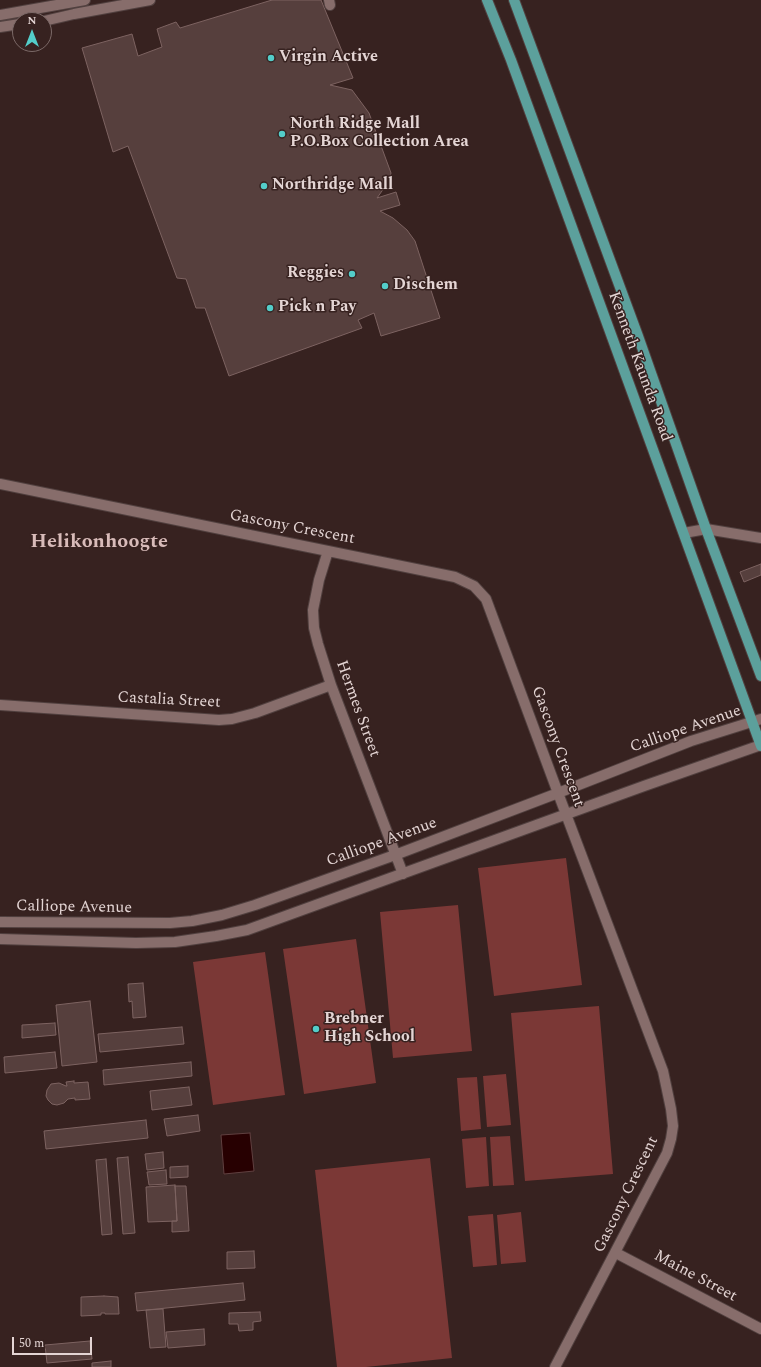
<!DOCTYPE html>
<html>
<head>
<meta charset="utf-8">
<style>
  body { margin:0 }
  #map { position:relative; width:761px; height:1367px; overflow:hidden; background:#372220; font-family:Spectral,serif }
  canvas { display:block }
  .north { position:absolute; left:12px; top:12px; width:40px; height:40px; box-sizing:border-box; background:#372220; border:1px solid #7c6a68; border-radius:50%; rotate:0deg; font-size:11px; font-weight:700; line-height:16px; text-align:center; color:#e4d5d4 }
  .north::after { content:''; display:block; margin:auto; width:14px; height:18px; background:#53cdc9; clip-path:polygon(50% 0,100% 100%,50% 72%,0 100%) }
  .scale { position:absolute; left:12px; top:1337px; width:80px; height:18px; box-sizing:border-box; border:2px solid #e4d5d4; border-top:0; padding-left:5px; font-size:12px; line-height:14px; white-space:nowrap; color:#e4d5d4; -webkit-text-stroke:3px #372220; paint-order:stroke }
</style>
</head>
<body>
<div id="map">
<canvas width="761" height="1367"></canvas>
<div class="north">N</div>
<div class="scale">50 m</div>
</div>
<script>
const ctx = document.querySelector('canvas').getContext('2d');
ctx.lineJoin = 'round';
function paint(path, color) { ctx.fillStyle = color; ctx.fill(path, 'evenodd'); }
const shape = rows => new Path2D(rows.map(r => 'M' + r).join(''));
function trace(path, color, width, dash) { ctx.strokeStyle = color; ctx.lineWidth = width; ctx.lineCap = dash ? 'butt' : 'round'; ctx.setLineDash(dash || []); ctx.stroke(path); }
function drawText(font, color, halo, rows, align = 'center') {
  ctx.font = font + ' Spectral,serif'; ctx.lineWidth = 3; ctx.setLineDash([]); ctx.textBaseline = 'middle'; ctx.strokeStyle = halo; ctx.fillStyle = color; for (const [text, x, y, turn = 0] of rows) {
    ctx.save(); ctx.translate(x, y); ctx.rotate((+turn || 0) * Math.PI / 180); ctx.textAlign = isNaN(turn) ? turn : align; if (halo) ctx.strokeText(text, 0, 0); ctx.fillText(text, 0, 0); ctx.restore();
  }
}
paint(shape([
  [566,858,582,985,494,996,478,868],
  [458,905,472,1051,393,1058,380,912],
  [356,939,376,1083,304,1094,283,949],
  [265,952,285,1095,213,1105,193,962],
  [599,1006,613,1174,525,1181,511,1013],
  [506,1074,511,1125,487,1127,483,1076],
  [477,1077,481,1129,461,1131,457,1078],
  [510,1136,514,1185,493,1186,490,1137],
  [486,1137,489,1186,466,1188,462,1139],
  [430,1158,452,1358,366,1367,337,1367,315,1170],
  [521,1212,526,1262,501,1264,497,1215],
  [493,1214,497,1265,473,1267,468,1216]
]), '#7b3836');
const water = shape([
  [250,1133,254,1171,224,1174,221,1135,250,1133]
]);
paint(water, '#270001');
trace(water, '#604040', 1);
const building = shape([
  [272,0,321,0,353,78,330,85,352,90,369,113,391,173,389,181,377,198,396,192,400,205,380,211,393,218,407,230,415,241,440,318,381,336,374,313,358,320,362,328,229,376,205,308,196,308,186,279,177,278,128,146,113,152,82,48,132,34,138,56,162,47,157,29,176,22,180,28,272,0],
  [761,564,761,575,744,582,740,572,761,564],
  [143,983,146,1017,133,1018,132,1001,129,1002,128,984,143,983],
  [90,1001,97,1062,62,1066,56,1005,90,1001],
  [55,1023,56,1035,22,1038,22,1025,55,1023],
  [182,1027,184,1044,100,1052,98,1034,182,1027],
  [55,1052,57,1068,5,1073,4,1057,55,1052],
  [191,1062,192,1076,104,1085,103,1070,191,1062],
  [74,1081,74,1083,88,1082,90,1099,75,1100,75,1098,68,1099,64,1103,57,1105,52,1104,48,1100,46,1096,47,1090,51,1084,59,1083,66,1086,67,1086,66,1082,74,1081],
  [189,1087,192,1105,152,1110,150,1091,189,1087],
  [198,1115,200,1131,167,1136,164,1119,198,1115],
  [146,1120,148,1138,46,1149,44,1131,146,1120],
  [163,1152,164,1168,147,1170,145,1154,163,1152],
  [128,1157,135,1233,123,1234,117,1158,128,1157],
  [106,1159,112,1234,102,1235,96,1160,106,1159],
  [188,1166,188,1177,170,1178,170,1167,188,1166],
  [166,1170,167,1184,149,1185,147,1172,166,1170],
  [175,1185,177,1221,148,1222,146,1187,175,1185],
  [175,1186,186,1186,189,1231,172,1232,172,1221,177,1221,175,1186],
  [254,1251,255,1268,227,1269,227,1252,254,1251],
  [243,1283,245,1300,137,1311,135,1293,243,1283],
  [104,1296,118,1297,119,1314,105,1314,105,1313,101,1313,101,1315,81,1316,81,1297,104,1296],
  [163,1309,166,1347,150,1348,146,1310,163,1309],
  [260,1312,261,1321,253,1322,253,1330,239,1331,238,1324,229,1324,229,1313,260,1312],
  [204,1329,205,1345,168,1348,166,1332,204,1329],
  [90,1341,92,1359,47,1363,45,1345,90,1341],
  [111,1361,111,1367,92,1367,92,1363,111,1361]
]);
paint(building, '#563f3d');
trace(building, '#7d6361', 1);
const minor = shape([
  [329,0,330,5],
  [0,15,85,0],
  [44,21,74,14,150,0],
  [0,27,20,24],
  [0,484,455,577,474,586,486,599,558,793,663,1071,671,1109,673,1126,671,1139,667,1153,555,1367],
  [684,533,706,529,761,538],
  [328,551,319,580,313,610,314,628,318,644,331,685,403,874],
  [0,705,219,720,232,719,255,713,331,685],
  [0,922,170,923,192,921,222,915,255,905,395,855,558,793,691,741,761,719],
  [0,939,136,943,175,942,216,936,247,930,644,786,761,745],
  [616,1253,761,1329]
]);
const major = shape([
  [487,0,511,60,761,746],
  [514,0,638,336,706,529,761,676]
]);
trace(minor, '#51403f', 12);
trace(major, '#51403f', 12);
trace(minor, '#876d6b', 10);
trace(major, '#5ca09c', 10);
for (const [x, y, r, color] of [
  [271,58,4,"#53cdc9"],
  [282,134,4,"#53cdc9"],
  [264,186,4,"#53cdc9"],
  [352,274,4,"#53cdc9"],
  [385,286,4,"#53cdc9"],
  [270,308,4,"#53cdc9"],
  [316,1029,4,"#53cdc9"]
]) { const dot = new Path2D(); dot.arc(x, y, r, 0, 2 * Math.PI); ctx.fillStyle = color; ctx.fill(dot); trace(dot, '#372220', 1.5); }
drawText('bold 16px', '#e4d5d4', '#372220', [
  ["Virgin Active",279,58],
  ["North Ridge Mall",290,125],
  ["P.O.Box Collection Area",290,143],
  ["Northridge Mall",272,186],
  ["Reggies",344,274,"right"],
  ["Dischem",393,286],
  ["Pick n Pay",278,308],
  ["Brebner",324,1020],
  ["High School",324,1038]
], 'left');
drawText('16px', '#e4d5d4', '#372220', [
  ["Kenneth Kaunda Road",639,367,70],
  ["Gascony Crescent",292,528,11],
  ["Castalia Street",169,701,3],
  ["Hermes Street",357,709,70],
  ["Calliope Avenue",686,730,-19],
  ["Gascony Crescent",557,747,70],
  ["Calliope Avenue",382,843,-20],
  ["Calliope Avenue",74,908,1],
  ["Gascony Crescent",627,1195,-64],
  ["Maine Street",695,1277,28]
]);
drawText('bold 20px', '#d8bbb9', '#372220', [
  ["Helikonhoogte",99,543]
]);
</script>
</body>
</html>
